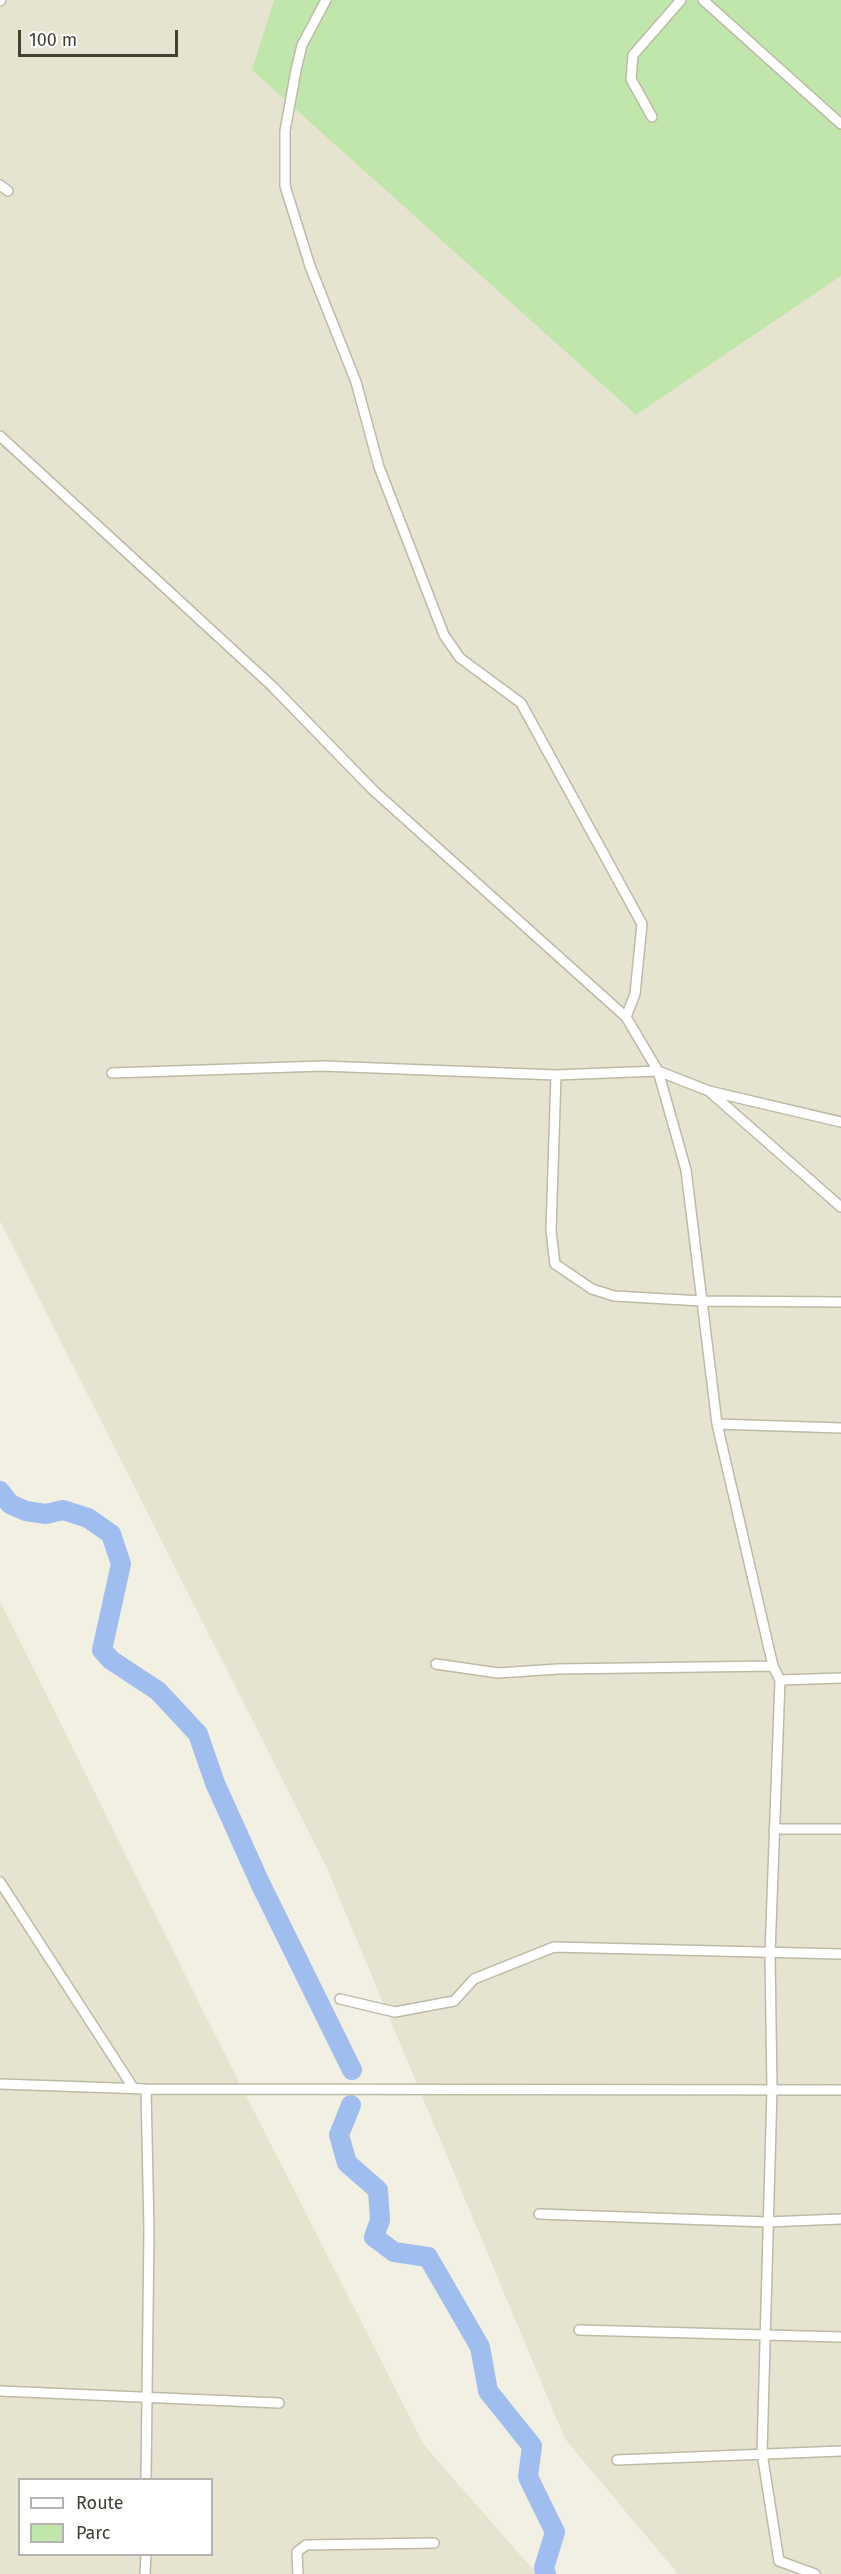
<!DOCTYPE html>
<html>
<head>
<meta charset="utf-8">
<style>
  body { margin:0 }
  #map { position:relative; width:841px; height:2574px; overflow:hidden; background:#f2f0e3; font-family:"Fira Sans",sans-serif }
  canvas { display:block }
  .legend { position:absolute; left:18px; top:2478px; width:195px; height:78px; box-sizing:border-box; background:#fff; border:2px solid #b4b3ae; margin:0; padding:8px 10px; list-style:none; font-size:18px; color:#434034 }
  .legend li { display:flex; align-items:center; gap:12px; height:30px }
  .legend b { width:30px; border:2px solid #b4b3ae }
  .scale { position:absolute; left:18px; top:30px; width:160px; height:27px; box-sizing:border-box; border:3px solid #434034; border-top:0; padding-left:8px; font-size:18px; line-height:21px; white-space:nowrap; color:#434034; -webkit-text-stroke:4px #fff; paint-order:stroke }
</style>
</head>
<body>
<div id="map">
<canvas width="841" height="2574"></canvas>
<ul class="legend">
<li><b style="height:8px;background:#fff"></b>Route</li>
<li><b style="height:16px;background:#c0e6ac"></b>Parc</li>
</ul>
<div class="scale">100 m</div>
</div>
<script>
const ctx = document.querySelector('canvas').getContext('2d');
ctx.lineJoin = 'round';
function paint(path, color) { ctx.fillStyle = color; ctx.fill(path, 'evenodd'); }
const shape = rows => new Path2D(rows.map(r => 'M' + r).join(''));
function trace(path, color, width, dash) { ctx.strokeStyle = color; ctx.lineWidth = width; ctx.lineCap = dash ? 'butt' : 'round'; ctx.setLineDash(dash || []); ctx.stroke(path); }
paint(shape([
  [0,0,274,0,253,70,636,415,841,276,841,2574,678,2574,565,2439,326,1866,0,1221],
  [0,1601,205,2015,424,2445,537,2574,0,2574],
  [20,2480,212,2480,212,2554,20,2554]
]), '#e6e3d1');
paint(shape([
  [274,0,841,0,841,276,636,415,252,70]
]), '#c0e6ac');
trace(shape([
  [0,1491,10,1504,26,1511,46,1514,63,1510,88,1518,111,1534,121,1564,102,1650,111,1660,158,1691,198,1734,215,1783,260,1883,352,2070],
  [351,2105,339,2135,347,2163,378,2190,380,2220,374,2237,394,2252,428,2257,480,2347,488,2391,532,2446,528,2477,555,2532,544,2568,546,2574]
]), '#9fbeef', 20);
const street = shape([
  [326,0,302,45,296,70,285,131,285,186,310,266,356,382,379,467,444,635,460,658,521,703,642,924,635,994,626,1017],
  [703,0,841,124],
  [0,1,1,0],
  [652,117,631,79,633,55,681,0],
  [0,185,8,191],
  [0,436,272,686,373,790,626,1017,658,1071,686,1170,717,1424,773,1666,780,1680,770,1954,772,2089,762,2453,779,2561,815,2574],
  [112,1073,323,1066,556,1075,658,1071,709,1091,841,1122],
  [556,1075,551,1231,555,1264,592,1289,614,1296,702,1301,841,1302],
  [710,1092,841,1207],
  [717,1424,841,1428],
  [436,1664,498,1673,558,1669,773,1666],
  [780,1680,841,1678],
  [774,1829,841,1829],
  [0,1882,134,2089],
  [340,1999,395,2012,454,2001,474,1979,554,1947,841,1954],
  [0,2084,146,2089,841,2090],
  [146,2089,149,2230,146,2480],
  [539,2214,767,2222,841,2219],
  [579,2330,841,2337],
  [0,2391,279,2403],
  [617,2460,841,2451],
  [145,2574,146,2554],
  [298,2574,297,2552,306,2545,434,2543]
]);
trace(street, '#bdbaa6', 12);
trace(street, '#fff', 9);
</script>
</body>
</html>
